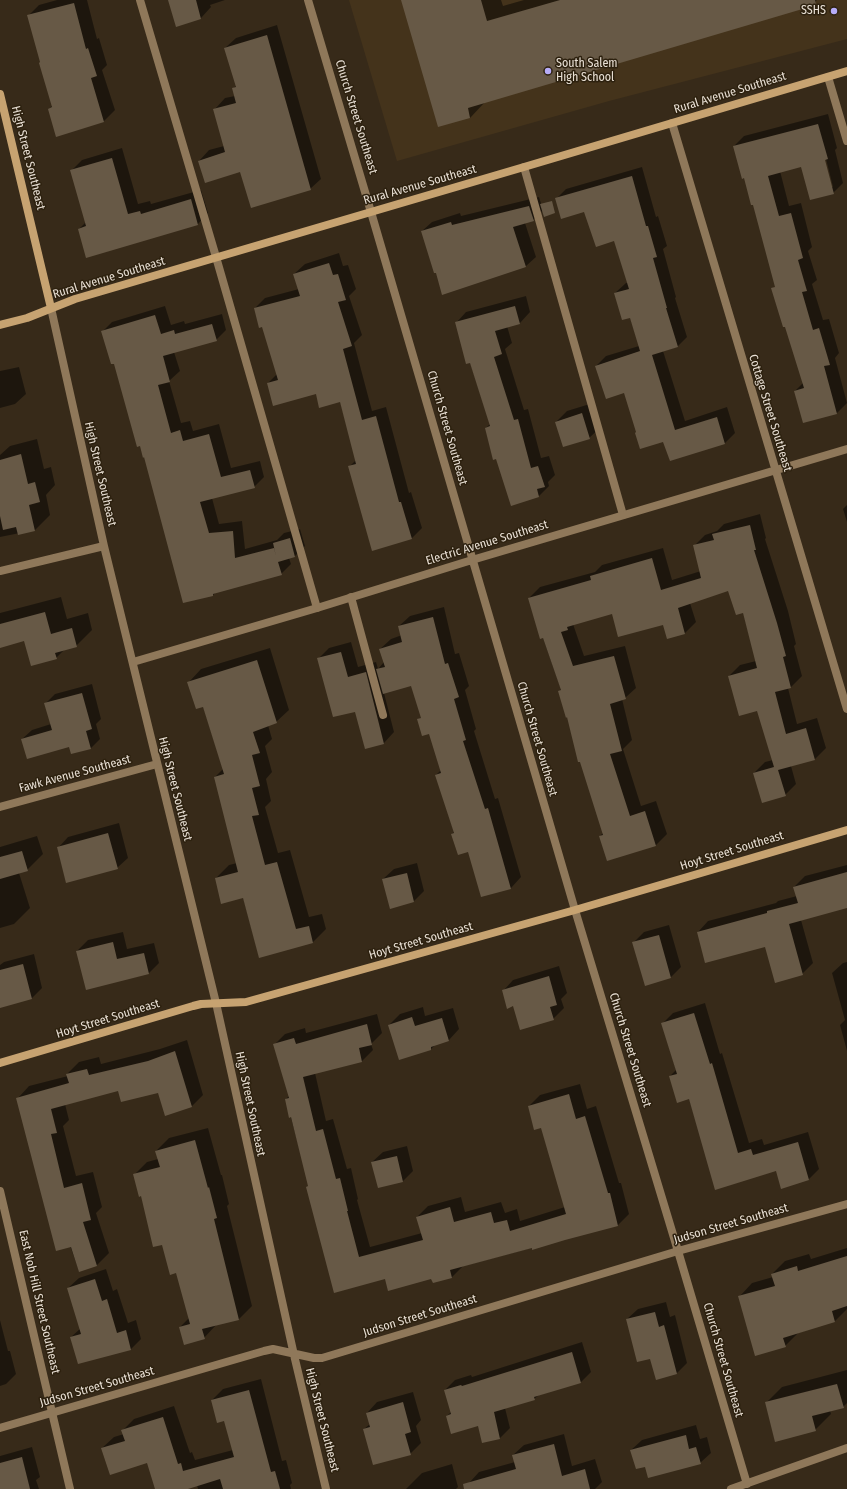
<!DOCTYPE html>
<html>
<head>
<meta charset="utf-8">
<style>
  body { margin:0 }
  canvas { display:block; background:#372a19 }
</style>
</head>
<body>
<canvas width="847" height="1489"></canvas>
<script>
const ctx = document.querySelector('canvas').getContext('2d');
ctx.lineJoin = 'round';
function paint(path, color) { ctx.fillStyle = color; ctx.fill(path, 'evenodd'); }
const shape = rows => new Path2D(rows.map(r => 'M' + r).join(''));
function trace(path, color, width, dash) { ctx.strokeStyle = color; ctx.lineWidth = width; ctx.lineCap = dash ? 'butt' : 'round'; ctx.setLineDash(dash || []); ctx.stroke(path); }
function drawText(font, color, halo, rows, align = 'center') {
  ctx.font = font + ' "Fira Sans Condensed",sans-serif'; ctx.lineWidth = 3; ctx.setLineDash([]); ctx.textBaseline = 'middle'; ctx.strokeStyle = halo; ctx.fillStyle = color; for (const [text, x, y, turn = 0] of rows) {
    ctx.save(); ctx.translate(x, y); ctx.rotate((+turn || 0) * Math.PI / 180); ctx.textAlign = isNaN(turn) ? turn : align; if (halo) ctx.strokeText(text, 0, 0); ctx.fillText(text, 0, 0); ctx.restore();
  }
}
paint(shape([
  [349,0,847,0,847,39,609,101,397,161]
]), '#44331b');
paint(shape([
  [57,0,87,0,97,39,99,38,107,65,102,70,115,110,104,121,57,135,49,109,53,105,29,15,39,5],
  [169,0,225,0,210,5,211,7,201,18,176,25],
  [402,0,501,0,503,6,524,0,817,0,812,5,485,102,470,118],
  [277,25,321,179,310,189,241,170,199,161,209,150,224,146,215,109,225,98,235,96,233,89,237,85,225,48,236,38],
  [828,114,837,148,835,150,843,183,833,193,802,166,780,171,789,206,801,203,812,247,808,251,817,280,812,284,823,320,829,319,839,353,835,358,847,403,837,413,795,391,803,383,786,325,773,289,776,286,754,203,734,146,744,136],
  [823,155,825,155,833,187,831,187],
  [122,148,138,204,150,201,151,204,201,190,208,213,198,224,87,256,79,229,86,222,72,170,82,160],
  [642,167,656,217,658,216,667,246,663,249,676,297,675,298,687,337,677,347,663,351,685,421,727,407,735,433,725,443,670,460,664,440,637,432,625,392,596,366,606,356,639,346,630,317,615,293,626,283,628,283,615,240,585,211,556,199,566,189],
  [539,197,543,210,533,220,525,223,536,257,526,266,443,294,437,271,422,231,432,222,460,213,461,216],
  [339,253,343,266,348,265,356,289,349,296,362,335,354,343,372,411,386,407,409,493,411,492,422,528,412,538,373,550,349,467,356,460,340,401,316,393,268,383,277,374,263,326,255,308,265,298,299,289,294,274,305,264],
  [526,296,530,312,520,323,507,326,512,343,505,349,524,410,528,409,541,458,549,456,555,475,548,482,549,486,539,496,486,428,490,424,470,362,456,323,466,312],
  [165,306,171,325,184,321,185,324,222,314,226,330,216,340,174,352,180,371,169,381,181,423,190,421,193,431,219,424,231,468,260,461,264,477,254,487,212,498,219,524,242,521,245,549,277,540,284,533,300,529,305,546,295,556,289,558,291,564,281,574,216,592,213,595,145,456,114,362,102,332,112,322],
  [19,367,26,394,15,404,0,408,0,371],
  [593,403,600,428,589,438,556,422,567,411],
  [37,439,44,469,51,467,55,485,46,495,50,515,35,530,0,537,0,455,10,446],
  [847,505,847,522,843,509],
  [760,514,766,538,765,539,788,611,796,644,794,646,802,676,791,687,788,688,797,724,817,718,826,748,815,759,791,766,796,784,785,795,754,773,765,762,773,760,758,710,729,676,740,665,756,661,743,612,729,590,690,603,696,622,685,633,664,623,613,612,573,624,584,656,625,646,636,688,625,698,622,699,632,740,623,749,641,806,656,801,667,834,656,845,600,836,604,832,568,716,559,692,561,689,529,598,540,587,595,572,602,565,663,548,672,580,701,571,694,546,705,535,717,531,724,524],
  [61,597,67,619,88,613,92,630,76,646,65,649,56,658,25,640,0,647,0,613],
  [444,607,455,654,459,653,469,686,465,690,476,729,474,731,495,799,498,798,521,877,511,888,481,896,469,850,452,834,454,832,436,775,441,770,430,732,418,720,422,717,412,684,384,693,394,732,384,743,365,748,356,710,319,658,329,648,351,642,358,667,376,662,378,669,384,662,380,649,391,639,402,635,399,626,410,616],
  [270,648,289,710,276,722,268,725,272,739,265,746,272,772,266,779,271,801,265,807,278,853,290,850,309,917,322,914,326,929,313,942,259,956,243,897,216,878,229,865,237,863,215,777,223,769,203,706,189,682,201,669],
  [92,684,101,719,96,724,100,739,91,748,22,739,32,730,51,724,46,703,55,694],
  [119,823,128,858,117,868,58,848,68,837],
  [37,836,43,854,27,870,19,873,30,908,14,924,0,928,0,847],
  [417,863,424,891,414,901,383,879,394,869],
  [847,865,847,907,801,920,813,963,802,974,766,946,698,932,708,921,776,903,778,901,797,896,794,887,805,876],
  [669,925,681,967,670,978,634,942,644,932],
  [123,932,127,949,154,943,159,963,149,973,77,951,88,940],
  [34,954,42,988,32,998,2,1006,0,999,0,965,4,962],
  [847,962,847,1051,840,1025,845,1020,832,973,843,963],
  [559,966,567,993,561,999,564,1008,553,1019,514,1005,503,991,513,980],
  [705,1003,720,1054,722,1053,749,1143,762,1139,764,1145,808,1132,819,1169,809,1179,776,1170,716,1189,689,1098,670,1076,676,1070,662,1024,673,1013],
  [423,1007,425,1016,453,1008,459,1029,449,1040,436,1044,431,1049,389,1025,400,1014],
  [377,1014,382,1033,371,1044,373,1050,362,1061,315,1073,326,1121,333,1119,347,1169,351,1168,358,1199,357,1200,370,1247,422,1233,417,1217,428,1206,461,1197,465,1212,501,1202,505,1213,517,1209,520,1221,565,1207,542,1126,529,1106,540,1095,580,1084,587,1109,596,1106,619,1183,621,1183,629,1214,618,1225,463,1266,452,1277,433,1282,432,1278,386,1278,335,1292,307,1187,309,1185,286,1099,289,1096,274,1045,285,1034,305,1028,306,1033],
  [187,1040,203,1095,192,1106,158,1092,119,1090,65,1104,69,1120,63,1126,76,1176,93,1172,102,1207,96,1213,109,1253,97,1265,79,1271,18,1098,29,1086,68,1076,67,1074,79,1062,99,1057,101,1064,160,1049],
  [208,1128,221,1175,222,1175,229,1204,227,1206,252,1306,239,1319,217,1324,204,1338,180,1327,189,1318,177,1272,163,1243,134,1175,147,1162,158,1159,156,1151,169,1138],
  [407,1146,413,1171,403,1181,372,1162,383,1152],
  [847,1248,847,1309,835,1321,798,1333,785,1346,740,1296,752,1283,773,1277,772,1274,785,1261,809,1254,811,1259],
  [106,1269,113,1291,117,1289,128,1323,136,1320,141,1339,131,1349,71,1337,81,1328,68,1288,79,1278],
  [666,1302,670,1317,675,1315,687,1363,677,1373,651,1357,627,1319,638,1309],
  [0,1320,8,1351,10,1351,16,1374,6,1384,0,1386],
  [582,1342,591,1372,581,1382,539,1395,534,1399,505,1408,510,1428,500,1438,478,1425,447,1416,451,1412,445,1390,455,1380,471,1375,472,1377],
  [847,1370,847,1403,843,1407,830,1410,831,1414,815,1430,766,1403,782,1387],
  [261,1379,282,1461,286,1460,292,1483,290,1485,291,1489,198,1489,197,1485,185,1489,156,1489,148,1462,102,1448,114,1437,124,1434,122,1431,134,1419,174,1406,190,1453,192,1452,195,1460,233,1450,225,1420,212,1400,223,1389],
  [413,1392,421,1420,416,1426,421,1443,410,1454,364,1429,370,1424,367,1413,377,1402],
  [696,1425,700,1439,707,1437,711,1453,700,1463,646,1465,631,1450,642,1440],
  [564,1434,572,1466,595,1459,602,1482,595,1489,470,1489,469,1483,479,1472,515,1462,513,1455,524,1445],
  [32,1447,40,1477,36,1480,39,1489,0,1489,0,1456],
  [452,1464,458,1487,456,1489,406,1489,422,1473]
]), '#0007');
paint(shape([
  [168,0,196,0,201,19,176,27],
  [401,0,481,0,487,21,560,0,815,0,816,5,468,108,470,118,438,127],
  [74,3,86,49,88,48,97,76,91,78,104,122,56,137,48,109,52,107,39,63,40,62,27,15],
  [267,35,311,190,251,208,240,172,205,183,198,161,225,152,213,109,236,103,232,88,236,87,224,48],
  [818,124,828,159,825,160,834,194,810,200,801,167,768,176,779,216,791,213,803,258,798,260,807,291,802,292,813,330,819,328,830,365,824,366,837,414,803,423,794,391,804,388,785,327,783,327,771,288,775,287,753,205,751,205,744,178,742,179,733,146],
  [112,158,128,214,140,211,141,214,191,199,198,225,86,258,78,229,86,226,70,170],
  [632,176,646,226,648,226,657,257,653,258,667,308,666,308,678,347,652,355,675,430,717,417,725,444,670,461,663,442,640,449,635,433,636,432,624,393,606,399,595,366,640,351,630,318,622,320,614,293,629,289,614,241,596,247,584,212,561,219,555,198],
  [552,201,555,213,544,217,540,204],
  [529,206,534,221,513,227,526,267,442,295,436,273,434,273,421,231,451,222,452,225],
  [329,263,333,275,338,274,346,300,338,302,352,346,343,349,362,420,376,416,399,502,401,502,412,539,372,551,348,466,356,464,340,402,319,408,316,394,273,406,267,383,278,380,262,327,259,328,254,308,300,296,293,274],
  [515,306,520,324,495,331,502,354,494,357,514,420,518,419,531,468,538,466,545,487,537,489,539,497,511,506,496,459,493,460,485,428,490,426,470,363,466,364,455,322],
  [155,315,161,334,174,330,175,334,212,324,217,341,163,356,170,382,158,385,171,433,180,430,183,441,209,434,221,477,250,470,255,488,200,502,209,533,233,531,235,558,274,548,276,556,273,543,290,538,295,557,278,562,282,575,213,594,213,596,183,603,144,457,143,458,140,446,137,447,114,364,111,364,101,331],
  [582,413,590,439,563,447,555,422],
  [21,454,28,484,35,482,40,502,29,505,35,531,18,535,16,527,3,530,0,516,0,460],
  [750,525,756,550,754,550,777,623,786,656,783,657,791,688,775,692,786,734,806,728,815,760,778,770,786,796,762,803,753,773,774,767,757,711,739,716,728,676,757,668,743,613,736,615,728,591,678,608,685,634,667,639,663,625,618,637,612,614,567,627,568,630,561,632,573,666,614,656,626,699,610,704,622,751,610,754,630,816,645,811,656,846,607,861,599,836,603,835,580,762,578,762,567,717,566,718,558,691,561,690,543,638,540,639,528,598,591,580,590,576,652,558,661,590,701,578,693,545,714,540,712,534],
  [45,612,51,634,72,628,77,647,55,653,57,659,31,666,24,641,0,648,0,624],
  [433,617,445,664,448,663,459,697,454,699,466,740,463,741,485,809,488,808,511,889,481,897,468,852,458,855,451,834,454,833,435,775,441,773,429,734,422,736,417,719,421,718,411,686,383,694,376,669,385,667,379,649,402,642,398,626],
  [341,652,348,677,366,672,384,744,365,749,355,712,333,717,317,658],
  [257,660,277,723,253,732,260,753,252,755,260,786,252,788,259,815,252,816,265,865,277,862,296,929,309,926,313,943,259,958,243,898,221,904,215,878,238,872,214,777,224,774,203,707,196,709,187,682],
  [82,693,92,729,86,731,91,749,71,754,69,747,27,759,21,739,52,730,44,703],
  [108,833,118,869,66,883,57,847],
  [22,851,28,871,0,879,0,857],
  [847,872,847,908,789,924,803,975,775,983,765,947,705,963,697,932,767,913,767,911,798,903,793,887],
  [407,873,414,902,390,909,382,879],
  [659,935,671,978,645,986,632,942],
  [113,942,117,959,144,953,149,974,86,990,76,951],
  [23,964,32,999,0,1008,0,970],
  [549,976,557,1005,550,1007,554,1020,520,1030,513,1006,507,1009,502,990],
  [694,1013,710,1064,712,1063,738,1153,751,1149,753,1155,798,1142,809,1180,781,1189,776,1171,715,1190,689,1099,677,1103,669,1076,677,1074,661,1023],
  [412,1017,415,1026,442,1018,449,1041,431,1047,431,1050,399,1060,388,1025],
  [367,1024,372,1045,359,1048,362,1062,303,1077,316,1131,323,1129,336,1179,340,1178,348,1211,347,1211,359,1257,423,1240,416,1217,450,1207,454,1222,491,1212,494,1223,507,1220,510,1231,566,1214,541,1128,534,1130,528,1106,569,1094,576,1119,585,1116,608,1193,610,1193,618,1226,565,1240,532,1250,532,1248,450,1270,452,1278,433,1283,431,1279,388,1291,385,1279,334,1293,306,1187,308,1186,291,1117,289,1118,285,1099,289,1098,273,1044,294,1038,296,1044],
  [175,1051,192,1107,165,1116,158,1093,121,1102,118,1091,51,1109,57,1133,51,1134,64,1188,82,1183,91,1220,83,1222,97,1266,79,1272,71,1247,56,1251,16,1098,69,1083,66,1074,87,1069,89,1075,148,1061],
  [195,1140,208,1188,209,1187,217,1218,214,1219,239,1320,202,1329,205,1339,184,1345,179,1327,190,1324,176,1273,170,1275,162,1245,153,1247,141,1196,139,1197,133,1174,160,1167,155,1151],
  [397,1156,403,1182,378,1188,371,1162],
  [847,1256,847,1306,832,1311,835,1322,783,1338,786,1347,755,1356,738,1296,775,1286,771,1274,797,1266,798,1271],
  [95,1279,102,1301,107,1299,117,1333,126,1330,131,1350,78,1364,70,1337,81,1334,67,1288],
  [655,1312,659,1327,664,1325,677,1374,656,1380,650,1359,637,1362,626,1319],
  [572,1352,581,1383,534,1397,535,1400,494,1412,500,1439,482,1443,478,1426,451,1434,446,1416,451,1414,444,1390,461,1385,462,1386],
  [837,1384,844,1408,812,1416,816,1431,775,1442,765,1402],
  [249,1390,271,1472,275,1471,280,1489,223,1489,220,1479,188,1489,155,1489,147,1463,110,1475,101,1448,125,1441,121,1430,163,1417,178,1464,181,1463,183,1471,234,1457,224,1421,217,1423,211,1400],
  [403,1402,411,1432,405,1434,411,1455,373,1465,363,1429,370,1427,366,1413],
  [686,1435,689,1449,696,1447,701,1464,648,1478,645,1467,636,1469,630,1450],
  [554,1444,562,1476,585,1469,590,1489,464,1489,463,1484,516,1469,512,1455],
  [22,1457,30,1489,0,1489,0,1463]
]), '#675946');
trace(shape([
  [140,0,216,257,317,608],
  [828,77,847,141],
  [524,167,623,515],
  [351,597,383,715]
]), '#8f785a', 8);
trace(shape([
  [308,0,371,212,575,910,678,1251,747,1484],
  [672,123,847,709],
  [51,308,104,546,216,1003,294,1355,326,1489],
  [0,571,104,546],
  [133,662,317,608,472,560,847,449],
  [0,807,157,764],
  [0,1191,70,1489],
  [0,1428,264,1351,273,1349,314,1358,322,1358,678,1251,847,1204],
  [731,1489,847,1448]
]), '#8f785a', 8);
trace(shape([
  [0,94,51,308],
  [0,325,27,318,75,299,524,167,847,71],
  [0,1063,193,1006,201,1004,246,1002,575,910,847,830]
]), '#c7a371', 8);
for (const [x, y, r, color] of [
  [834,11,4,"#b6acf8"],
  [548,71,4,"#b6acf8"]
]) { const dot = new Path2D(); dot.arc(x, y, r, 0, 2 * Math.PI); ctx.fillStyle = color; ctx.fill(dot); trace(dot, '#2d210f', 1.5); }
drawText('12px', '#e9e0d5', '#2d210f', [
  ["SSHS",826,11],
  ["South Salem",556,64,"left"],
  ["High School",556,78,"left"]
], 'right');
drawText('12px', '#e9e0d5', '#2d210f', [
  ["Rural Avenue Southeast",730,93,-17],
  ["Church Street Southeast",356,117,73],
  ["High Street Southeast",28,158,76],
  ["Rural Avenue Southeast",420,185,-16],
  ["Rural Avenue Southeast",109,278,-17],
  ["Cottage Street Southeast",770,413,73],
  ["Church Street Southeast",447,428,74],
  ["High Street Southeast",100,474,77],
  ["Electric Avenue Southeast",487,543,-17],
  ["Church Street Southeast",537,739,74],
  ["Fawk Avenue Southeast",75,774,-15],
  ["High Street Southeast",175,789,76],
  ["Hoyt Street Southeast",732,851,-17],
  ["Hoyt Street Southeast",421,941,-16],
  ["Hoyt Street Southeast",108,1019,-17],
  ["Church Street Southeast",630,1050,73],
  ["High Street Southeast",250,1104,78],
  ["Judson Street Southeast",731,1224,-16],
  ["East Nob Hill Street Southeast",39,1302,77],
  ["Judson Street Southeast",420,1316,-17],
  ["Church Street Southeast",723,1360,74],
  ["Judson Street Southeast",97,1387,-16],
  ["High Street Southeast",322,1420,76]
]);
</script>
</body>
</html>
